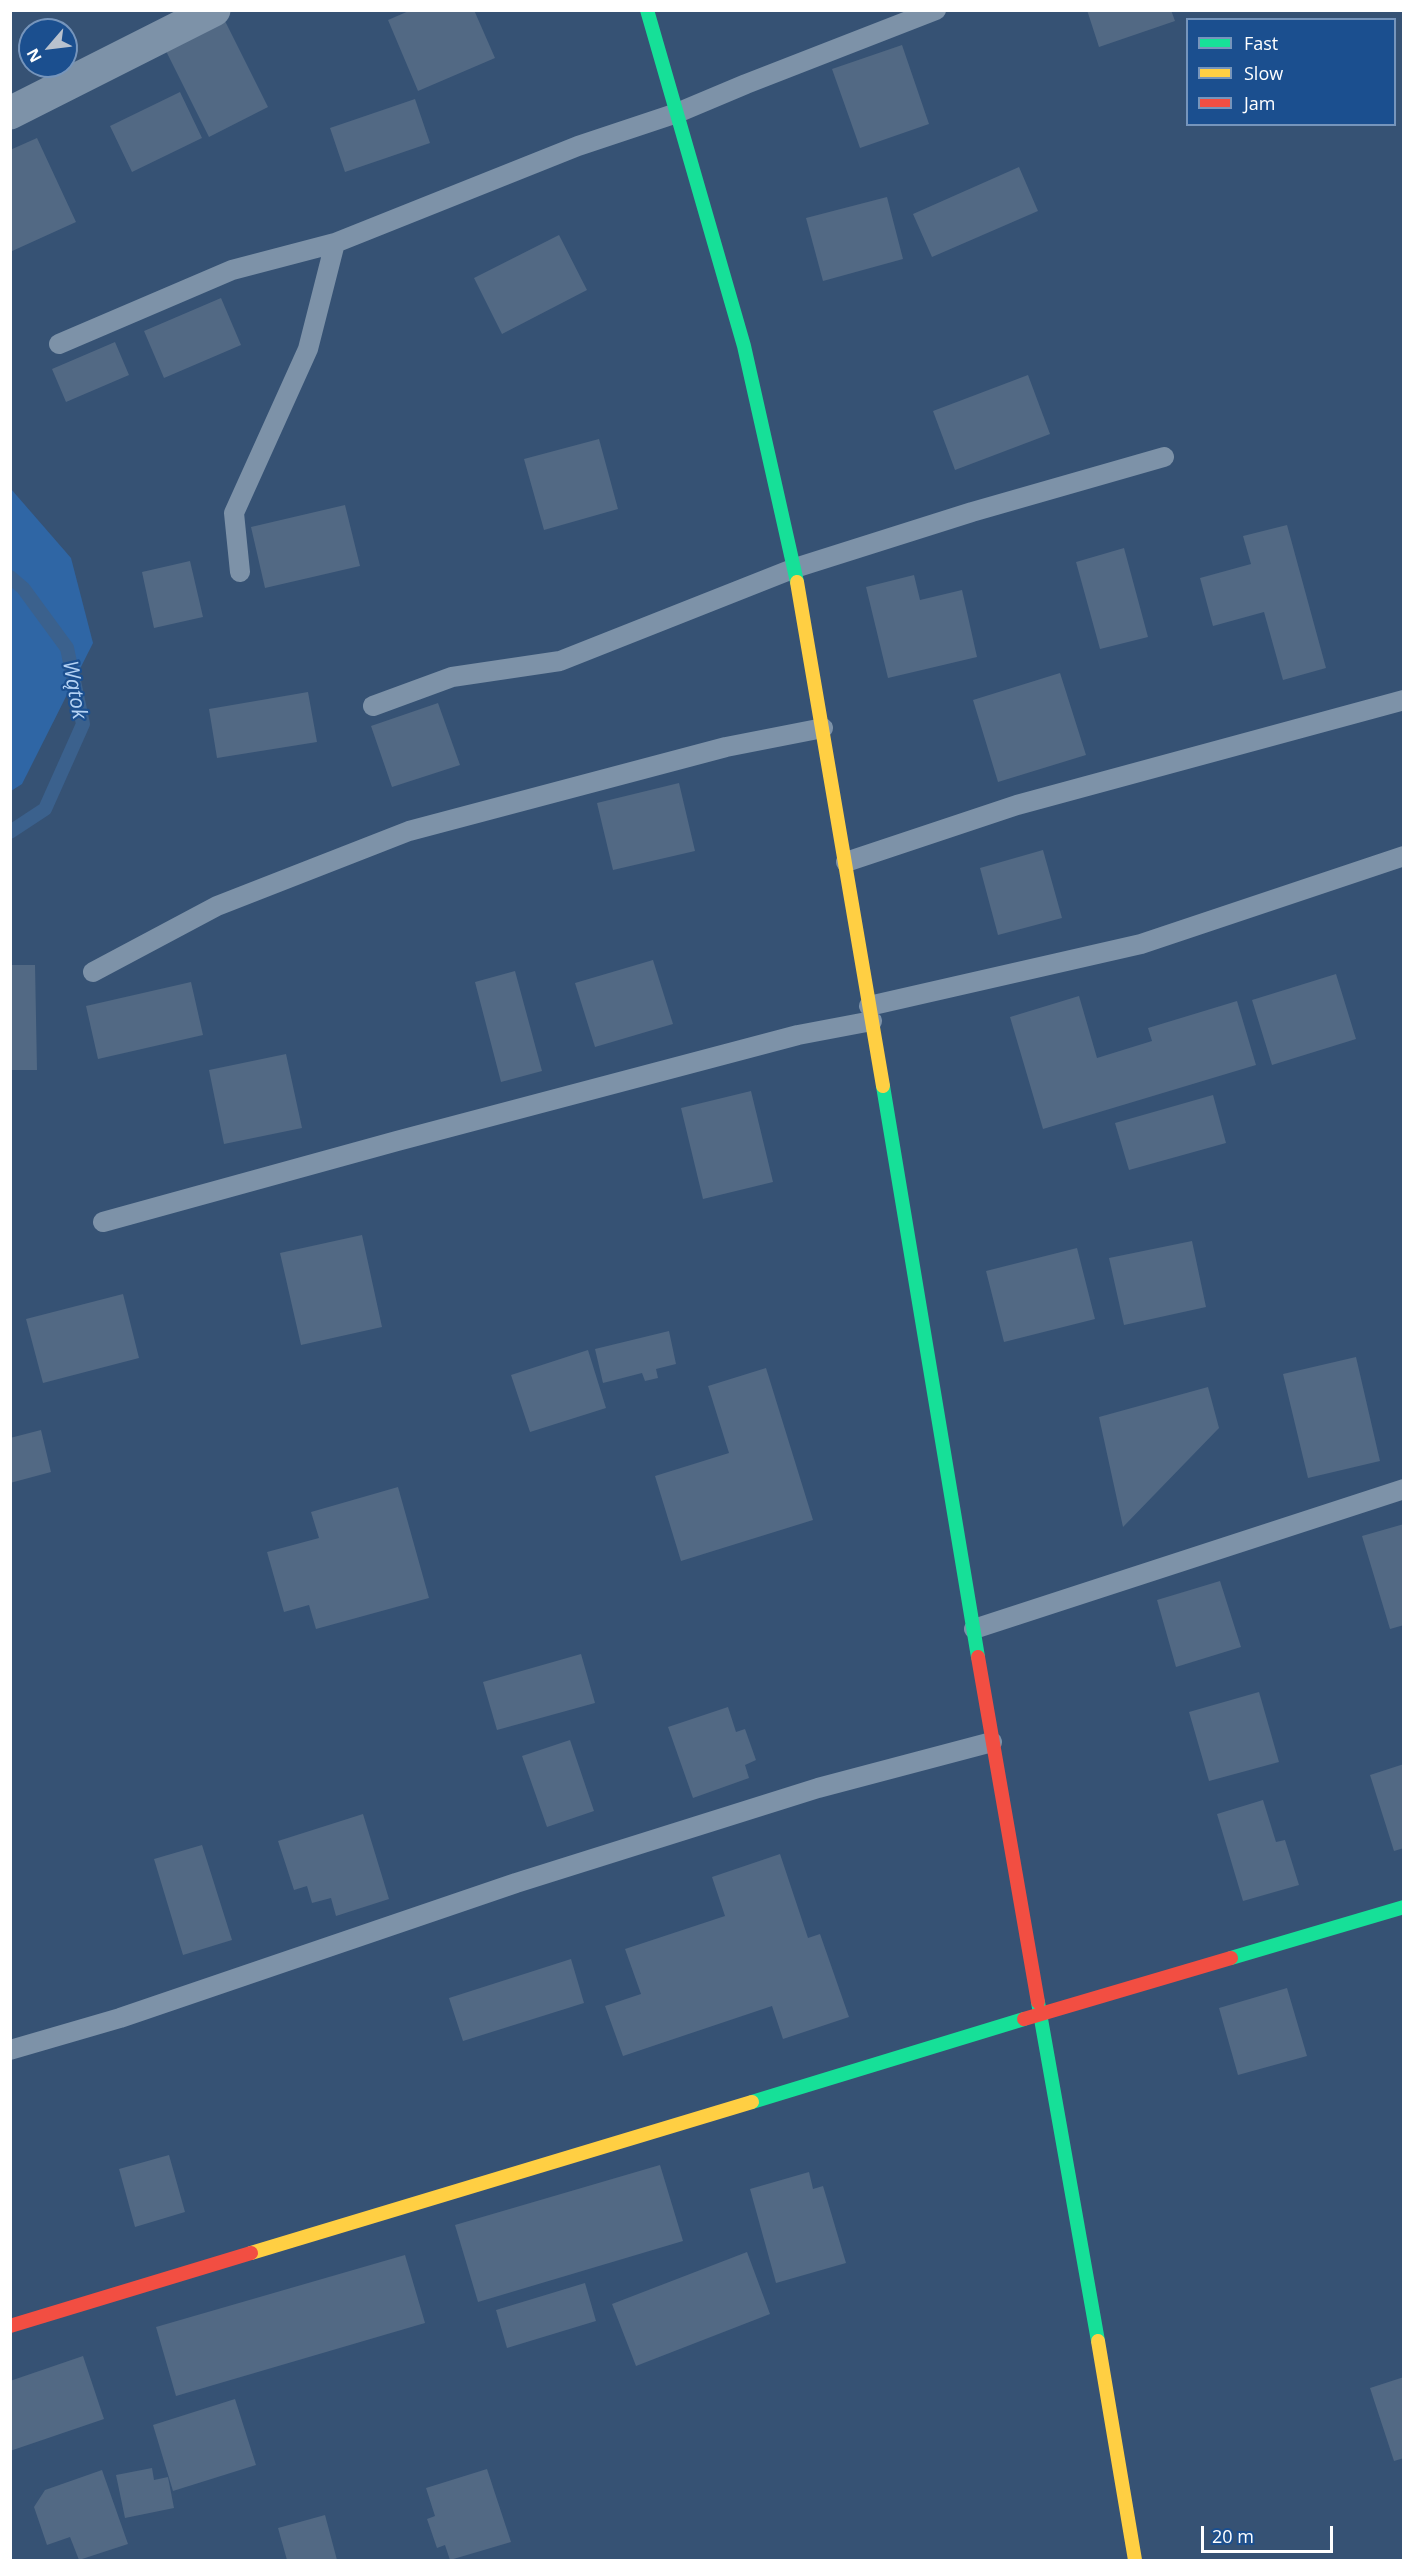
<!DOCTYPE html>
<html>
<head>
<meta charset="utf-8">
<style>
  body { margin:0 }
  #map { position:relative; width:1414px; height:2571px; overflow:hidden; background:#365274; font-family:"Open Sans",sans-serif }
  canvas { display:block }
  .frame { position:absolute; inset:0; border:12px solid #fff; pointer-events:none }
  .legend { position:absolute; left:1186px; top:18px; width:210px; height:108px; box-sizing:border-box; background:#1b4f8f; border:2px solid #7695bc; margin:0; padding:8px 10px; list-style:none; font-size:18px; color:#fff }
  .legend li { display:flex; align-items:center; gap:12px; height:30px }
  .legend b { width:30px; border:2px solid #7695bc }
  .north { position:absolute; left:18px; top:18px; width:60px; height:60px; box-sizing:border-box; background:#1b4f8f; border:2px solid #7695bc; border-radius:50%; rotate:242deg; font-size:16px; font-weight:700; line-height:24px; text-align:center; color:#fff }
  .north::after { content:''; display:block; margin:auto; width:21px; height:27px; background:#b9c2ce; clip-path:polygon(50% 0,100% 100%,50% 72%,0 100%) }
  .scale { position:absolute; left:1201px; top:2526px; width:132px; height:27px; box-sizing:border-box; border:3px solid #fff; border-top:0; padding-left:8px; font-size:18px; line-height:21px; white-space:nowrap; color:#fff; -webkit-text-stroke:4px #1b4f8f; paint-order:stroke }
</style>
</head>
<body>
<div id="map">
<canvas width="1414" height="2571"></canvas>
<div class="frame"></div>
<ul class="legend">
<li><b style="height:8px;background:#16e098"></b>Fast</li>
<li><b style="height:8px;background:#ffcf43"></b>Slow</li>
<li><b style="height:8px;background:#f24e42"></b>Jam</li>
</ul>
<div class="north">N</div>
<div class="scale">20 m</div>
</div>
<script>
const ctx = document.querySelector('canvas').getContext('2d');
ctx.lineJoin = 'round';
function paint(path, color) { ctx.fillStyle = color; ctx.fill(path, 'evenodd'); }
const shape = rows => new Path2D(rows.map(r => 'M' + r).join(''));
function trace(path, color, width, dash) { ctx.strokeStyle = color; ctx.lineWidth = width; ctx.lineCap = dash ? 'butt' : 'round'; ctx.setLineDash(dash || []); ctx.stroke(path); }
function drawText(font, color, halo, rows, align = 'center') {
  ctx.font = font + ' "Open Sans",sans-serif'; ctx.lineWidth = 4.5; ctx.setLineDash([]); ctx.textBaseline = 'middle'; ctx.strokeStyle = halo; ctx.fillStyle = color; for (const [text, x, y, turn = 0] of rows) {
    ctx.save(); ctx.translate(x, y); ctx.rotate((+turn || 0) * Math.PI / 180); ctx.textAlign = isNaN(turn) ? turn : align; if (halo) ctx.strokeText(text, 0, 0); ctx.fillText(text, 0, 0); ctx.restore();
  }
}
paint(shape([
  [11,489,71,558,93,643,22,784,11,791]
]), '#2f66a5');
trace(shape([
  [10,577,23,588,67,648,83,724,45,809,10,832]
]), '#3b618d', 14);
paint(shape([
  [411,10,474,10,495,58,418,91,388,20],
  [1087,10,1171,10,1175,21,1099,47],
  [225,21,268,107,209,137,166,51],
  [902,45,929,124,860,148,832,69],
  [180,92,202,138,132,172,110,126],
  [415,99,430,143,345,172,330,128],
  [37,138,76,222,10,252,10,150],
  [1019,167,1038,211,932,257,913,214],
  [887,197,903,259,823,281,806,218],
  [559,235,587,290,502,334,474,278],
  [221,298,241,345,164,378,144,331],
  [115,342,129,375,66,402,52,369],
  [1028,375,1050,434,955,470,933,411],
  [599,439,618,509,544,530,524,459],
  [345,505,360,566,265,588,251,527],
  [1287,525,1326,668,1283,680,1264,612,1213,626,1200,578,1251,564,1243,536],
  [1124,548,1148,637,1100,649,1076,562],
  [190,561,203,617,154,628,142,572],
  [914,575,920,600,962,590,977,657,888,678,866,587],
  [1060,673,1086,755,998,782,973,700],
  [308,692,317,742,217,758,209,709],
  [438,703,460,765,392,787,371,726],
  [679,783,695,851,613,870,597,803],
  [1043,850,1062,918,998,935,980,868],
  [653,960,673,1024,595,1047,575,983],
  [10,965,35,965,37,1070,10,1070],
  [515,971,542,1071,501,1082,475,982],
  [1336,974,1356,1039,1272,1065,1252,1000],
  [191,982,203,1035,98,1059,86,1006],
  [1079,996,1097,1058,1152,1041,1148,1028,1237,1001,1256,1065,1043,1129,1010,1017],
  [286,1054,302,1128,224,1144,209,1070],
  [751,1091,773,1182,703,1199,681,1108],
  [1213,1095,1226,1143,1129,1170,1115,1123],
  [362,1235,382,1327,301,1345,280,1253],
  [1192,1241,1206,1307,1124,1325,1109,1258],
  [1077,1248,1095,1319,1004,1342,986,1271],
  [123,1294,139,1358,43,1383,26,1319],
  [669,1331,676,1364,656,1369,658,1378,645,1381,642,1373,603,1383,595,1349],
  [588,1350,606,1408,530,1432,511,1375],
  [1356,1357,1380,1461,1308,1478,1283,1374],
  [766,1368,813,1520,681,1561,655,1476,729,1453,708,1386],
  [1208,1387,1219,1428,1123,1527,1099,1417],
  [41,1430,51,1472,10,1483,10,1438],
  [398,1487,429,1598,316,1629,309,1605,284,1612,267,1552,319,1538,311,1512],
  [1404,1524,1404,1625,1390,1629,1362,1536],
  [1220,1581,1241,1647,1176,1667,1157,1600],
  [581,1654,595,1703,497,1730,483,1682],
  [1259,1692,1279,1762,1209,1781,1189,1712],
  [728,1707,736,1732,745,1729,756,1760,745,1765,749,1778,693,1798,668,1727],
  [570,1740,594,1811,547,1827,522,1756],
  [1404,1764,1404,1848,1394,1851,1370,1775],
  [1263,1800,1276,1842,1285,1840,1299,1885,1243,1901,1217,1814],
  [363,1814,389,1899,336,1916,331,1898,312,1903,307,1886,294,1890,278,1841],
  [202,1845,232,1940,183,1955,154,1859],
  [780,1854,808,1938,820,1934,849,2017,783,2039,772,2006,623,2056,605,2006,641,1994,625,1949,725,1916,712,1877],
  [571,1959,584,2003,463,2041,449,1998],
  [1287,1988,1307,2056,1238,2075,1219,2008],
  [169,2155,185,2212,135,2227,119,2169],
  [660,2165,683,2241,478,2302,455,2225],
  [809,2172,813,2189,823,2186,846,2263,776,2283,750,2189],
  [747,2252,770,2314,636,2366,612,2304],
  [405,2255,425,2323,176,2396,156,2327],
  [585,2283,596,2321,507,2348,496,2310],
  [83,2356,104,2419,10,2451,10,2381],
  [1404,2377,1404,2458,1394,2461,1370,2388],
  [235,2399,256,2465,173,2491,153,2425],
  [152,2468,154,2480,168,2477,174,2508,125,2518,116,2475],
  [487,2469,511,2542,450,2560,445,2545,437,2548,427,2519,435,2516,426,2488],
  [102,2470,128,2544,79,2560,70,2537,47,2545,34,2507,45,2490],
  [325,2515,337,2560,287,2560,278,2528]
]), '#526984');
trace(shape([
  [59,344,232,270,335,243,578,146,677,113,746,84,936,10],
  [240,572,234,513,308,349,335,243],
  [373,706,452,677,560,661,795,568,972,512,1164,457],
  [846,862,1017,805,1404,700],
  [93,972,217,906,409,831,726,747,823,728],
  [869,1006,1141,944,1404,856],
  [103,1222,397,1141,798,1035,872,1021],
  [974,1629,1404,1489],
  [10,2050,120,2018,516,1883,818,1788,992,1742]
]), '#7d92a8', 20);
trace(shape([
  [10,113,214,10]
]), '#7d92a8', 33);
trace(shape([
  [647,10,744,346,797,582],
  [883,1086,978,1657],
  [1231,1958,1404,1907],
  [1038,2002,1098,2341],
  [752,2102,1024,2019]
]), '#16e098', 14);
trace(shape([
  [797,582,883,1086],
  [251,2253,752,2102],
  [1098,2341,1135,2560]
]), '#ffcf43', 14);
trace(shape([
  [978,1657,1038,2002],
  [1024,2019,1231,1958],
  [10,2326,251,2253]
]), '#f24e42', 14);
drawText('italic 21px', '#b5d3f5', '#1b4f8f', [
  ["Wątok",74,690,80]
]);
</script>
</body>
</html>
